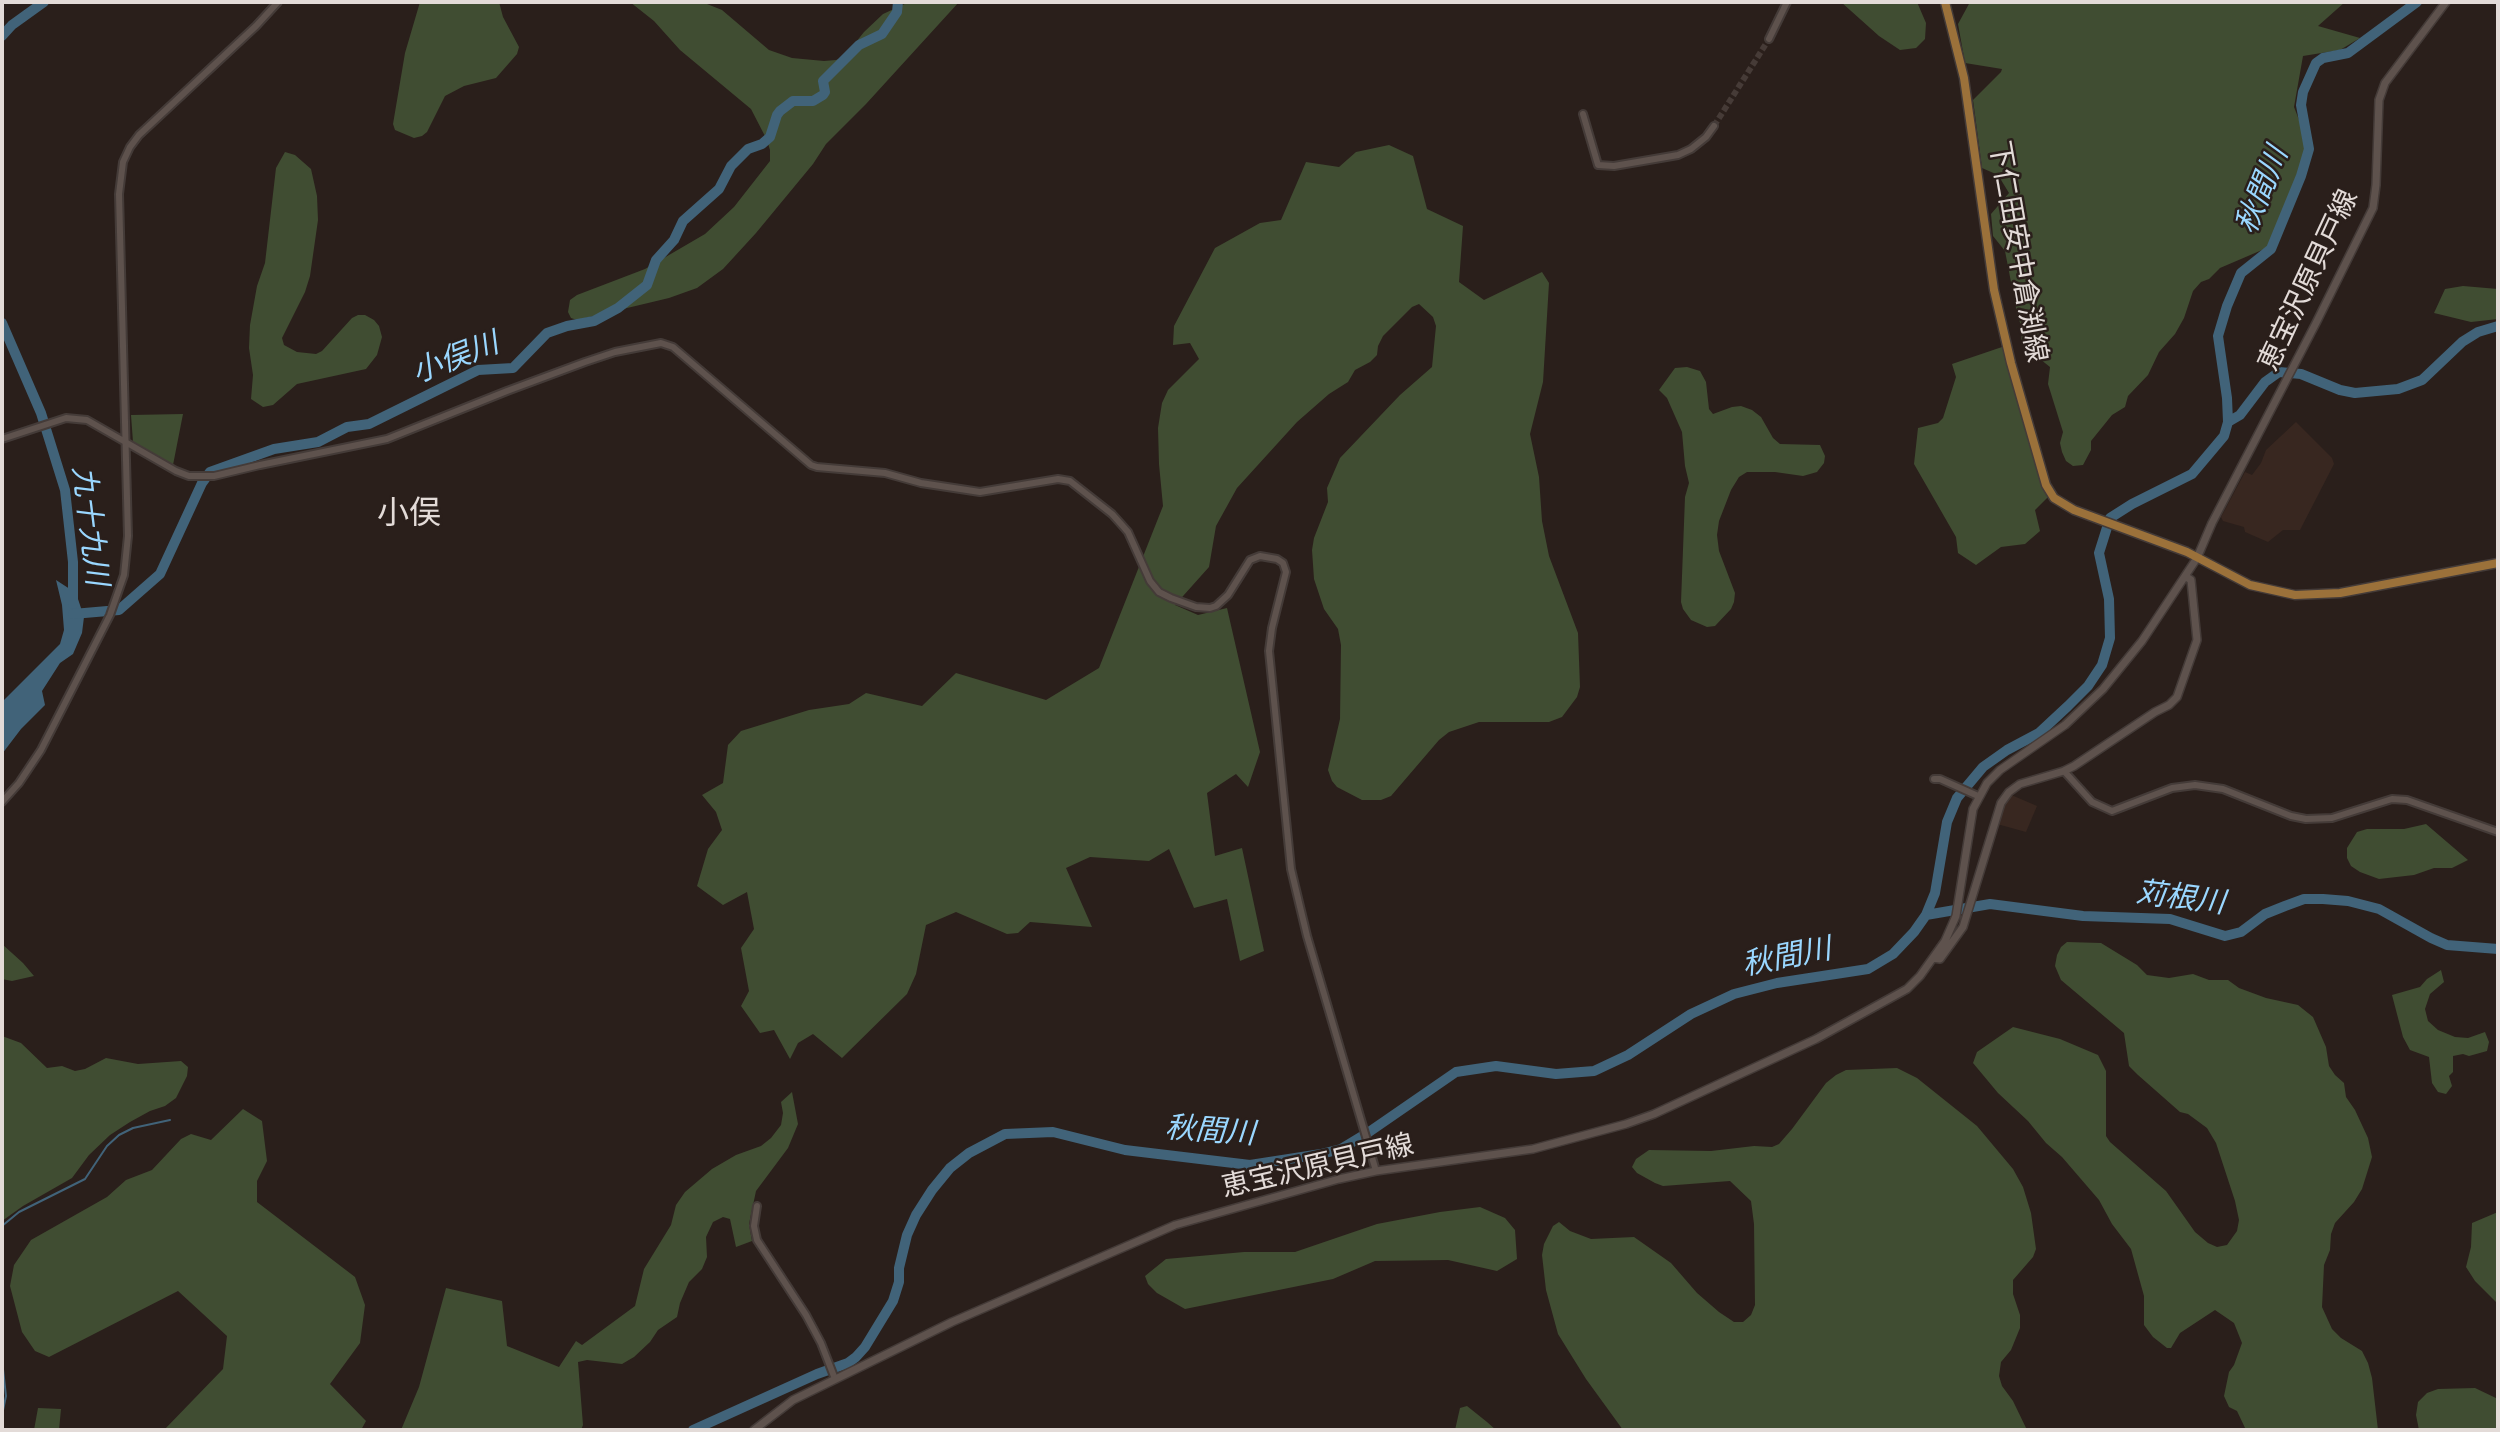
<!DOCTYPE html>
<html>
<head>
<meta charset="utf-8">
<style>
  body { margin:0 }
  #map { position:relative; width:2500px; height:1432px; overflow:hidden; background:#2a1f1b; font-family:Jost,sans-serif }
  canvas { display:block }
  .frame { position:absolute; inset:0; border:4px solid #e3dbd8; pointer-events:none }
</style>
</head>
<body>
<div id="map">
<canvas width="2500" height="1432"></canvas>
<div class="frame"></div>
</div>
<script>
const ctx = document.querySelector('canvas').getContext('2d');
ctx.lineJoin = 'round';
function paint(path, color) { ctx.fillStyle = color; ctx.fill(path, 'evenodd'); }
const shape = rows => new Path2D(rows.map(r => 'M' + r).join(''));
function trace(path, color, width, dash) { ctx.strokeStyle = color; ctx.lineWidth = width; ctx.lineCap = dash ? 'butt' : 'round'; ctx.setLineDash(dash || []); ctx.stroke(path); }
function drawText(font, color, halo, rows, align = 'center') {
  ctx.font = font + ' Jost,"Noto Sans JP",sans-serif'; ctx.lineWidth = 5; ctx.setLineDash([]); ctx.textBaseline = 'middle'; ctx.strokeStyle = halo; ctx.fillStyle = color; for (const [text, x, y, turn = 0] of rows) {
    ctx.save(); ctx.translate(x, y); ctx.rotate((+turn || 0) * Math.PI / 180); ctx.textAlign = isNaN(turn) ? turn : align; if (halo) ctx.strokeText(text, 0, 0); ctx.fillText(text, 0, 0); ctx.restore();
  }
}
paint(shape([
  [2296,422,2332,458,2334,464,2300,530,2283,530,2268,542,2245,532,2244,527,2223,521,2221,517,2245,472,2252,475,2261,463,2266,450],
  [2009,794,2037,806,2026,832,1997,824,2004,802]
]), '#382720');
paint(shape([
  [420,2,499,2,503,17,519,47,517,54,496,78,464,86,445,96,427,132,422,136,414,138,395,130,393,124,405,53],
  [630,2,702,2,722,10,769,50,792,58,824,61,836,60,844,57,864,32,883,14,909,2,959,2,866,104,826,144,813,164,756,233,723,269,697,288,669,298,577,320,571,318,568,312,570,300,577,295,645,269,705,234,734,207,770,161,770,150,767,140,751,109,680,50,654,21],
  [1841,2,1917,2,1926,23,1925,39,1916,48,1900,50,1879,36],
  [1970,2,2345,2,2318,26,2360,38,2340,50,2303,56,2294,107,2305,135,2306,151,2269,247,2220,268,2209,279,2201,282,2193,291,2184,318,2175,334,2159,352,2148,375,2128,396,2125,407,2112,415,2091,441,2091,450,2083,465,2073,466,2066,461,2062,452,2060,443,2063,432,2048,384,2050,367,2021,344,2022,329,2017,313,2005,251,1993,236,1991,214,2009,193,1998,175,1982,168,1973,100,2001,72,2002,69,1965,63,1958,24],
  [1389,145,1413,156,1427,209,1463,226,1459,282,1484,300,1542,272,1549,283,1543,382,1530,434,1539,477,1542,521,1549,556,1578,633,1580,687,1577,697,1562,717,1549,722,1479,722,1449,732,1439,740,1391,796,1381,800,1362,800,1337,787,1332,781,1328,770,1340,719,1341,645,1338,629,1324,609,1314,579,1312,550,1314,538,1328,502,1327,488,1340,458,1400,395,1432,367,1436,326,1433,317,1419,304,1412,307,1383,336,1378,346,1377,355,1370,362,1355,370,1348,382,1329,394,1297,422,1237,488,1216,526,1209,567,1175,605,1198,615,1227,608,1260,752,1248,787,1236,774,1207,793,1215,856,1242,848,1264,951,1240,961,1227,899,1194,908,1169,849,1149,861,1090,857,1066,868,1092,927,1030,922,1018,933,1007,934,956,912,926,925,916,974,907,994,842,1058,813,1034,798,1043,790,1059,774,1030,760,1033,741,1006,749,991,741,948,754,929,747,892,723,905,697,886,708,849,722,830,716,812,702,795,723,783,728,745,741,731,809,710,849,704,866,693,922,706,956,673,1046,700,1099,668,1163,506,1159,464,1158,428,1162,403,1168,390,1199,359,1190,343,1173,345,1174,326,1215,248,1260,223,1281,220,1306,162,1339,167,1356,152],
  [285,152,295,155,311,169,317,196,318,220,310,276,305,292,282,338,284,345,297,352,316,354,322,351,352,318,358,315,365,315,374,320,379,326,382,337,377,355,366,369,297,384,273,405,263,407,251,399,253,375,249,348,250,325,257,286,265,263,276,168],
  [2463,286,2498,289,2498,319,2471,322,2434,313,2445,289],
  [2002,347,2048,497,2035,510,2040,531,2025,544,2001,547,1976,565,1958,553,1956,537,1914,464,1918,428,1938,423,1943,418,1956,377,1952,364],
  [1687,367,1700,371,1706,382,1709,409,1713,414,1732,407,1741,406,1752,410,1761,417,1773,438,1780,444,1820,445,1825,456,1824,463,1817,472,1803,476,1775,472,1747,472,1739,477,1731,490,1719,521,1717,535,1719,551,1735,593,1734,602,1731,609,1715,626,1707,627,1691,620,1683,609,1681,602,1685,497,1689,483,1685,466,1682,432,1667,398,1659,390,1675,368],
  [183,414,173,465,133,442,131,415],
  [2426,824,2468,860,2452,868,2434,868,2414,875,2379,879,2360,872,2351,866,2347,858,2347,848,2357,832,2367,829,2404,829],
  [2067,942,2101,943,2137,965,2147,975,2169,978,2193,974,2209,980,2228,980,2239,988,2266,998,2298,1005,2313,1017,2326,1047,2329,1066,2335,1075,2344,1083,2346,1097,2355,1110,2368,1138,2372,1157,2362,1189,2354,1202,2335,1223,2331,1234,2330,1250,2324,1265,2322,1307,2332,1329,2341,1338,2362,1351,2368,1363,2372,1378,2378,1430,2246,1430,2237,1411,2229,1407,2224,1396,2229,1372,2234,1365,2242,1343,2234,1323,2215,1310,2180,1333,2171,1348,2167,1348,2153,1337,2144,1325,2144,1296,2131,1249,2112,1224,2099,1200,2062,1157,2046,1143,2028,1121,1998,1093,1973,1063,1977,1052,2013,1027,2060,1039,2098,1055,2106,1071,2106,1136,2110,1142,2166,1191,2195,1232,2208,1243,2217,1247,2227,1245,2237,1231,2239,1220,2235,1201,2216,1143,2207,1128,2188,1114,2180,1112,2138,1075,2129,1066,2124,1033,2061,980,2055,966,2057,955,2061,947],
  [2,944,23,963,34,976,12,981,2,979],
  [2441,970,2444,982,2430,994,2425,1009,2428,1021,2438,1030,2455,1037,2468,1038,2485,1032,2489,1042,2487,1051,2469,1056,2463,1054,2453,1056,2453,1072,2449,1076,2452,1086,2446,1094,2438,1092,2432,1083,2429,1057,2410,1050,2403,1037,2392,995,2420,987,2427,979],
  [2,1036,21,1043,47,1068,62,1066,75,1071,85,1069,106,1058,138,1064,181,1061,188,1067,187,1076,176,1098,165,1106,150,1111,130,1122,110,1135,89,1155,72,1178,23,1206,2,1221],
  [1897,1068,1917,1078,1977,1126,2013,1169,2023,1187,2031,1213,2036,1249,2033,1257,2013,1280,2013,1294,2020,1315,2020,1328,2011,1350,2001,1362,1999,1376,2002,1386,2013,1401,2027,1430,1623,1430,1586,1379,1558,1334,1546,1290,1542,1255,1544,1244,1553,1226,1559,1222,1570,1231,1591,1239,1634,1237,1671,1263,1697,1293,1719,1312,1734,1322,1743,1322,1751,1315,1755,1305,1754,1224,1751,1201,1730,1181,1663,1186,1655,1183,1637,1173,1632,1167,1636,1159,1649,1150,1711,1151,1754,1146,1772,1147,1779,1144,1792,1129,1826,1083,1836,1075,1846,1070],
  [792,1092,798,1124,788,1148,756,1191,749,1224,752,1241,736,1247,730,1219,723,1217,713,1222,706,1237,707,1257,702,1269,689,1282,680,1303,677,1317,658,1330,650,1342,634,1357,622,1364,587,1360,578,1362,583,1425,581,1430,401,1430,419,1387,446,1288,502,1301,507,1346,559,1367,576,1341,582,1345,635,1306,644,1269,671,1225,676,1205,685,1192,712,1169,736,1155,761,1146,771,1138,781,1125,783,1113,781,1102],
  [243,1109,262,1121,267,1161,257,1181,257,1202,355,1277,365,1305,360,1343,330,1384,366,1421,361,1430,164,1430,223,1369,227,1336,178,1291,49,1357,35,1351,22,1332,10,1286,14,1265,31,1240,107,1197,126,1180,152,1170,181,1139,191,1134,211,1140],
  [1480,1207,1505,1218,1515,1230,1517,1259,1497,1271,1448,1260,1375,1261,1333,1279,1185,1309,1157,1293,1148,1284,1145,1276,1166,1259,1244,1252,1295,1252,1377,1224,1440,1212],
  [2498,1212,2498,1304,2475,1281,2466,1267,2471,1247,2472,1223],
  [2475,1388,2498,1399,2498,1430,2419,1430,2416,1415,2418,1402,2427,1393,2438,1389],
  [1467,1406,1487,1422,1496,1430,1455,1430,1460,1408],
  [38,1408,61,1409,59,1430,34,1430]
]), '#404d32');
paint(shape([
  [56,580,76,593,84,617,82,633,73,654,60,663,42,691,45,705,21,729,2,754,2,702,60,644,64,630,62,605]
]), '#416379');
trace(shape([
  [2,1226,19,1212,85,1179,107,1146,119,1135,133,1128,170,1120],
  [2,1334,2,1350],
  [2,1360,6,1396,2,1415]
]), '#416379', 2);
trace(shape([
  [2,36,12,25,44,2],
  [2,323,41,413,65,490,73,562,73,604],
  [2228,422,2240,415,2265,382,2279,372,2301,374,2340,390,2355,393,2398,389,2422,380,2462,342,2478,332,2498,326],
  [73,614,119,610,160,574,202,483,210,472,274,449,318,442,347,427,369,424,478,370,513,368,547,333,567,326,594,321,618,308,647,285,656,260,674,240,683,221,719,189,731,166,748,149,762,144,770,137,777,115,780,111,793,101,813,101,823,95,825,92,823,81,859,45,882,34,897,12,898,2],
  [1926,915,1990,904,2083,916,2170,919,2225,936,2241,932,2265,914,2285,906,2304,899,2323,899,2348,901,2379,909,2431,938,2447,945,2498,949],
  [693,1430,817,1374,848,1363,856,1357,865,1347,893,1301,899,1282,899,1268,907,1235,916,1215,932,1190,950,1168,969,1153,1005,1134,1053,1132,1125,1150,1250,1165,1321,1154,1341,1149,1369,1132,1456,1072,1496,1066,1556,1074,1594,1071,1628,1055,1691,1014,1734,994,1777,983,1868,969,1893,954,1914,932,1926,915,1935,893,1947,822,1957,798,1983,767,2007,750,2039,733,2068,706,2088,686,2102,665,2110,638,2109,599,2099,553,2110,518,2132,504,2192,474,2224,436,2228,422,2227,398,2218,336,2227,306,2241,273,2271,249,2301,176,2309,149,2301,105,2303,92,2316,63,2323,58,2348,53,2417,2]
]), '#416379', 10);
trace(shape([
  [1714,126,1769,39]
]), '#463b37', 6, [6, 3]);
const tertiary = shape([
  [1769,39,1787,2],
  [1583,114,1598,165,1614,166,1678,155,1691,149,1706,137,1714,126],
  [2,439,66,418,87,420,176,471,189,476,214,476,260,465,387,439,507,391,585,362,615,352,661,343,673,347,811,465,817,467,885,473,921,483,980,492,1058,479,1070,481,1112,514,1121,524,1128,532,1150,581,1159,592,1171,598,1196,607,1210,608,1216,606,1228,595,1250,560,1260,556,1277,559,1283,563,1286,572,1272,628,1269,651,1291,869,1307,936,1376,1171],
  [2064,771,2092,802,2112,811,2172,788,2195,785,2223,789,2291,816,2306,819,2332,818,2392,799,2407,800,2498,832],
  [1934,779,1940,779,1978,796],
  [2,802,19,783,41,750,110,615,124,575,128,536,119,194,123,162,130,147,139,135,256,26,278,2],
  [757,1206,754,1226,757,1240,806,1315,821,1343,835,1379]
]);
const secondary = shape([
  [1933,958,1940,959,1963,927,2001,803,2009,792,2020,784,2064,771,2074,766,2155,712,2169,705,2177,697,2197,640,2191,580,2185,576],
  [754,1430,793,1400,952,1322,1175,1225,1339,1179,1376,1171,1533,1149,1626,1124,1654,1114,1816,1039,1907,989,1920,976,1945,941,1956,916,1973,809,1987,783,2000,770,2065,725,2103,689,2142,641,2197,558,2212,523,2316,323,2373,208,2376,185,2379,100,2385,83,2446,2]
]);
const primary = shape([
  [1945,2,1964,78,1994,290,2011,363,2046,485,2054,498,2074,510,2187,552,2250,585,2295,595,2340,593,2498,563]
]);
trace(tertiary, '#443b38', 10);
trace(secondary, '#443b38', 10);
trace(primary, '#443b38', 11);
trace(tertiary, '#5e524d', 6);
trace(secondary, '#5e524d', 7);
trace(primary, '#9b713a', 8);
drawText('28px', '#e3dbd8', '#2a1f1b', [
  ["下仁田安中倉渕線",2016,252,80],
  ["恵宝沢原貝戸線",2310,281,-65],
  ["恵宝沢原貝戸線",1318,1168,-13]
]);
drawText('italic 30px', '#9ad7ff', '#2a1f1b', [
  ["秋間川",2264,191,-68],
  ["小俣川",456,360,-21],
  ["九十九川",88,526,83],
  ["苅根川",2180,900,7],
  ["秋間川",1787,959,-11],
  ["秋間川",1210,1133,4]
]);
drawText('32px', '#e3dbd8', '#2a1f1b', [
  ["小俣",409,515]
]);
</script>
</body>
</html>
